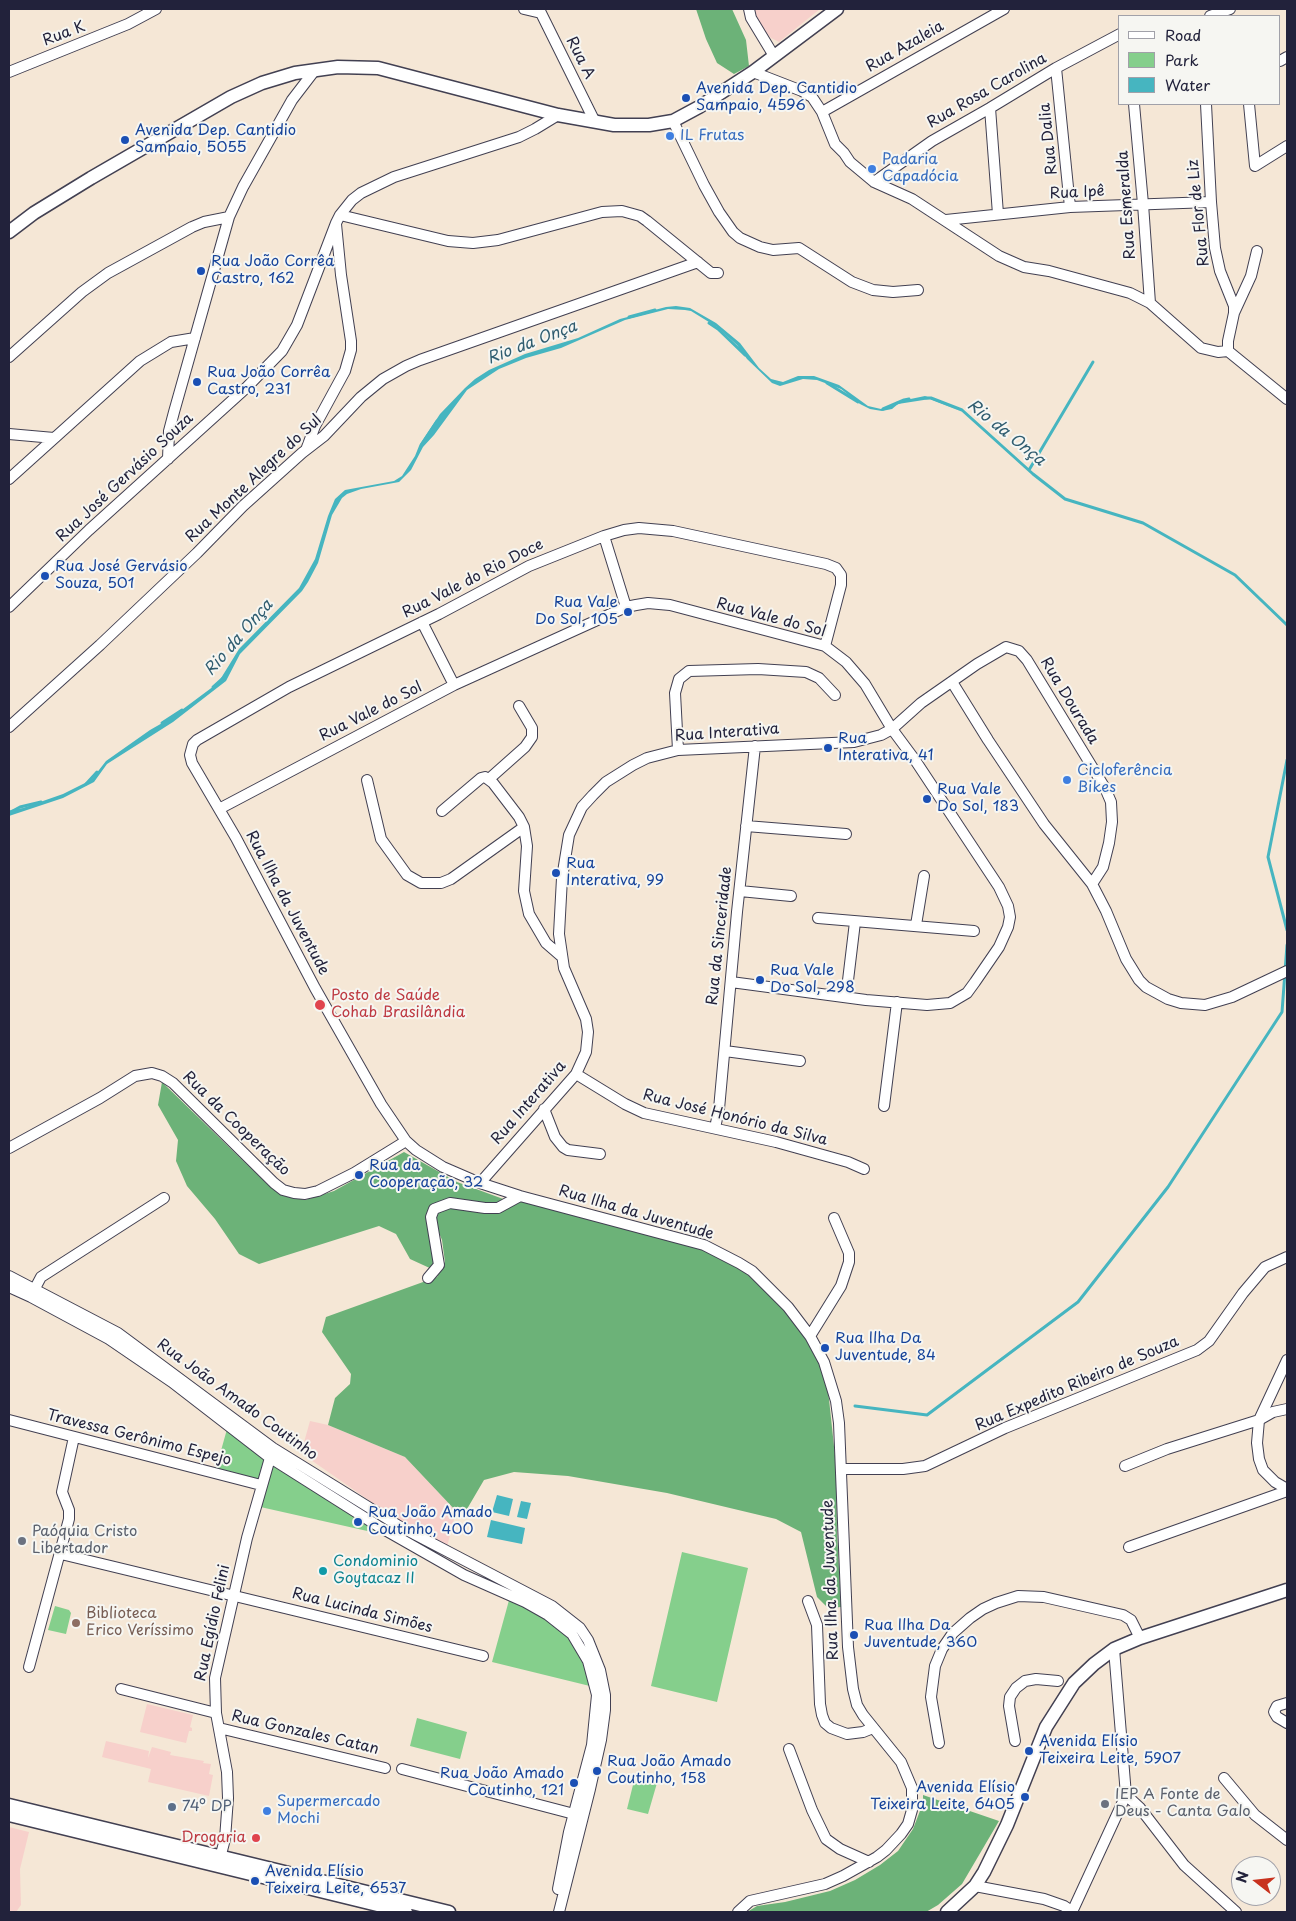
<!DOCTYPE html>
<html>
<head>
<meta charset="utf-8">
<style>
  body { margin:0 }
  #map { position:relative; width:1296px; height:1921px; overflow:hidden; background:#f5e7d6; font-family:"Playpen Sans",sans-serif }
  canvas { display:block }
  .frame { position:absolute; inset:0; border:10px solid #22223b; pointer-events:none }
  .legend { position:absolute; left:1118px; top:15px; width:162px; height:90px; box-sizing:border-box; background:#f6f6f2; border:1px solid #a1a1a9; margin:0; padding:6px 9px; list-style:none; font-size:15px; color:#22223b }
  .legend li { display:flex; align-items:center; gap:10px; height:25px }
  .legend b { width:25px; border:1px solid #a1a1a9 }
  .north { position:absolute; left:1231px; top:1856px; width:50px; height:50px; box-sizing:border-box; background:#f6f6f2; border:1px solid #a1a1a9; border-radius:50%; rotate:286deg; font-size:14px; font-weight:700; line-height:20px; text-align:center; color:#22223b }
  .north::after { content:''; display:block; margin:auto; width:18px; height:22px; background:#c8321e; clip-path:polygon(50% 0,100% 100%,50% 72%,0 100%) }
</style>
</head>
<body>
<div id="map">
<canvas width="1296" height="1921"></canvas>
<div class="frame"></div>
<ul class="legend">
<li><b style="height:6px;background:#fff"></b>Road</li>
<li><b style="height:14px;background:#85cf8c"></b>Park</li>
<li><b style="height:14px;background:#46b5c0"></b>Water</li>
</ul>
<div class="north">N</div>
</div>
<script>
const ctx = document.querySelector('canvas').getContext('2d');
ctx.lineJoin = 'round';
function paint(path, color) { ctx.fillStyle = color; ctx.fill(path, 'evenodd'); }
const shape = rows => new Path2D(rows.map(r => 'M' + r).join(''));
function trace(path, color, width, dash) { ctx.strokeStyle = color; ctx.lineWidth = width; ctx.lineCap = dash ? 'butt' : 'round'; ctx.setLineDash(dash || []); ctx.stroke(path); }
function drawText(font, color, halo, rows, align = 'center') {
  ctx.font = font + ' "Playpen Sans",sans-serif'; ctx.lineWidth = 4; ctx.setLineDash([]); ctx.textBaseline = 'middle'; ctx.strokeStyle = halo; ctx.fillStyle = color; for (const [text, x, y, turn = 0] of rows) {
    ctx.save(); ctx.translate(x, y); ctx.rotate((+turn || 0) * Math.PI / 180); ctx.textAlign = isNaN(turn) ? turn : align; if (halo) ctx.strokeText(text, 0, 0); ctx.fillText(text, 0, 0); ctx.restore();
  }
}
paint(shape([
  [754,9,820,9,779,42,771,38,761,26],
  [310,1421,328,1425,405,1457,456,1511,447,1547,390,1515,301,1453],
  [147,1704,193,1715,190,1727,192,1728,192,1731,189,1731,186,1743,140,1732],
  [106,1741,149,1751,148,1758,152,1747,171,1752,170,1755,204,1761,203,1763,211,1764,209,1774,213,1775,209,1796,148,1782,151,1769,102,1757],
  [9,1827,29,1832,20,1869,21,1905,16,1912,9,1912]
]), '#f7d0cb');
paint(shape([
  [229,1422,394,1537,256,1506,261,1485,215,1472],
  [682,1552,748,1568,717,1702,651,1686],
  [511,1593,559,1620,598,1688,492,1662],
  [55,1606,69,1610,71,1613,66,1634,48,1630],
  [417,1718,467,1732,460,1759,410,1746],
  [635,1777,657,1783,648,1814,627,1809]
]), '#85cf8c');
paint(shape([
  [696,9,732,9,746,40,749,66,734,74,717,63,706,39],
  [162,1082,266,1183,280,1193,305,1200,334,1191,404,1152,457,1182,506,1200,490,1205,430,1207,436,1253,434,1270,410,1259,396,1234,379,1226,259,1264,239,1254,215,1219,187,1186,176,1161,178,1140,158,1105],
  [521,1199,703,1249,746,1273,779,1304,805,1337,819,1361,828,1390,836,1465,837,1532,841,1607,828,1608,817,1597,801,1532,776,1519,667,1493,568,1476,514,1472,484,1480,467,1509,456,1511,405,1457,328,1425,335,1398,350,1384,351,1374,322,1332,326,1317,437,1277,445,1262,442,1240,435,1223,435,1213,453,1207,468,1209],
  [923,1795,999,1821,962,1884,938,1905,926,1912,747,1912,757,1906,785,1902,830,1891,855,1880,880,1865,898,1851,913,1829,923,1803]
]), '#6cb278');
paint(shape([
  [676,306,690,308,716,323,740,343,759,368,771,379,783,382,798,376,814,376,839,385,868,406,881,409,890,407,896,402,925,396,961,411,930,399,898,404,892,409,882,411,870,409,860,404,841,389,817,380,803,379,780,386,772,383,747,359,737,345,717,327,691,311,685,310,668,309,625,320,561,348,526,358,499,369,467,390,434,435,423,447,411,470,399,482,361,489,347,494,342,498,332,515,318,563,308,582,302,591,240,654,226,681,173,722,107,764,94,782,63,798,9,816,9,811,11,810,23,808,63,794,85,783,92,779,106,761,150,730,171,718,218,683,239,649,299,588,315,559,328,516,335,499,345,490,394,481,402,476,415,456,419,446,440,414,465,388,475,379,489,370,525,354,578,338,620,319,666,307],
  [497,1495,513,1499,509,1516,492,1512],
  [521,1501,531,1503,527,1519,517,1517],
  [491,1520,525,1528,522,1544,487,1537]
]), '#46b5c0');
trace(shape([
  [629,317,655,310],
  [709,323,718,329,745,355],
  [827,383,858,402],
  [926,398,931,398,962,410,1033,474,1065,499,1143,523,1235,575,1287,625],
  [883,409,904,400,909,399],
  [421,445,437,421],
  [1029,470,1093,362],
  [213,687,223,678],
  [162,723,182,710],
  [1287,760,1268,857,1287,930],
  [86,784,97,772],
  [9,813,20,807,41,802],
  [855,1406,927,1415,1078,1302,1168,1187,1282,1012,1287,945]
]), '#46b5c0', 3);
const minor = shape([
  [524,9,541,13],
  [539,9,595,122],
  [749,9,751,18,774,56],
  [1210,16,1230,9],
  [1280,61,1287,57],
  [1056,68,1070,207],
  [9,72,128,24,156,9],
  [753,72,802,91,812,97,822,112,835,144,844,153,850,162,874,182,912,199,999,256,1024,267,1049,271,1130,293,1150,303,1201,348,1218,352,1228,351],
  [1134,104,1143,204,1150,303],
  [1206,104,1211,202,1215,248,1220,271,1234,306,1234,313,1228,341,1228,351,1287,399],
  [1249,104,1255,166,1287,146],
  [990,108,998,214],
  [822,112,1004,9],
  [673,121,704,185,719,212,733,232,740,238,760,247,773,250,799,248,852,282,873,290,893,292,918,290],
  [874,182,932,141,990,108,1056,68,1120,34],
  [340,215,448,241,473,243,498,240,602,212,622,211,640,216,647,221,711,273,718,273],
  [946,220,1070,207,1211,202],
  [1234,313,1251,276,1257,251],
  [9,357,82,292,108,273,192,227,204,222,229,217],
  [9,434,54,438],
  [306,450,315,426,345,371,351,350,351,341,341,275,336,224],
  [168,459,169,431,174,412,229,217,243,187,292,100,315,70],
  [9,479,140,361,171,342,195,338],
  [604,536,626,607],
  [9,607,89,530,246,388,282,351,297,325,336,223,340,215,352,200,361,193,394,177,519,137,535,129,558,115],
  [422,622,454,685],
  [952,682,988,740,1044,824,1092,884],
  [9,727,100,645,197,553,243,506,302,453,324,436,361,397,383,379,406,366,420,360,698,262],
  [678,750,675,693,679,679,689,671,758,669,806,672,819,678,835,695],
  [489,779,525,747,532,737,532,728,519,706],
  [367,780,381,839,407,875,421,883,441,883,451,879,524,827],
  [219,809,454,685,626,607,636,605,648,603,670,605,825,646,846,662,865,684,892,729,915,760,999,887,1008,906,1010,917,1008,927,999,947,975,982,967,993,950,1003,927,1005,866,1000,731,982],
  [442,811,481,778,485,777,493,783,519,817,524,827,527,846,524,891,529,914,546,943,561,956],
  [746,826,846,834],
  [740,891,791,896],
  [818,918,974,931],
  [916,925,924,876],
  [846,997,855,922],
  [725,1051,800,1061],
  [576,1074,625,1104,644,1113,776,1142,848,1162,864,1169],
  [884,1106,897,1002],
  [544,1109,555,1137,563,1147,568,1150,600,1154],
  [715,1128,719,1109,737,912,755,746],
  [9,1148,100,1098,135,1076,152,1073,162,1076,173,1083,274,1183,283,1190,294,1193,305,1194,318,1191,354,1173,406,1141],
  [480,1183,576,1074,586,1052,588,1032,586,1019,564,968,559,934,562,878,569,835,582,807,593,795,606,782,633,765,647,758,678,750,854,742,881,735,892,729,921,703,977,664,1006,647,1019,651,1027,660,1105,788,1111,802,1112,822,1109,843,1103,867,1092,884,1106,911,1126,959,1139,980,1146,987,1168,999,1181,1003,1205,1005,1232,997,1287,971],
  [9,1276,118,1333,273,1448,399,1526,552,1606,580,1628,588,1640,600,1670,605,1695,605,1710,601,1740,590,1789,559,1912],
  [428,1278,439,1265,431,1217,434,1209,450,1203,485,1208,498,1208,520,1196],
  [9,1287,31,1297,109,1339,172,1382,269,1457,378,1526,464,1575,525,1602,548,1615,572,1634,588,1661,597,1695,592,1745,569,1832,558,1889],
  [32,1294,41,1277,164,1198],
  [810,1336,841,1286,849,1262,849,1253,834,1218],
  [1287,1360,1259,1420,1257,1443,1259,1459,1263,1470,1275,1482,1287,1489],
  [9,1420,261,1485],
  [1125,1466,1167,1449,1259,1420,1273,1412,1287,1409],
  [842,1469,903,1469,925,1466,1005,1428,1197,1350,1209,1341,1243,1293,1265,1267,1287,1257],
  [1129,1547,1287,1491],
  [61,1554,483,1656],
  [808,1601,817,1625,820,1704,822,1715,825,1723,831,1728,847,1734,863,1732,873,1728],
  [29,1667,69,1519,69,1510,62,1492,74,1437],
  [121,1689,216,1713],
  [1287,1703,1277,1706,1274,1712,1277,1717,1287,1723],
  [219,1728,385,1768],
  [1015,1741,1009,1706,1010,1697,1016,1688,1025,1681,1036,1679,1058,1681],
  [939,1743,931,1697,935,1666,942,1649,953,1633,970,1618,983,1609,996,1603,1018,1596,1044,1597,1123,1615,1131,1620,1140,1638],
  [789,1749,812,1810,826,1839,840,1849,869,1862],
  [402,1769,574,1814],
  [1224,1778,1255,1815,1287,1840],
  [1126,1795,1140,1808,1184,1865,1236,1912],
  [219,1862,225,1839,228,1798,227,1772,216,1713,215,1678,247,1538,272,1451],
  [975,1886,1044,1899,1064,1906,1073,1912],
  [738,1912,750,1901,825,1884,843,1876,877,1857,886,1850,901,1834,908,1824,912,1810,912,1788,901,1762,863,1715,857,1705,853,1689,848,1647,839,1423,836,1401,824,1362,810,1336,788,1307,752,1271,739,1263,704,1245,520,1196,480,1183,443,1167,416,1150,406,1141,381,1104,315,988,236,838,192,763,190,755,193,744,197,740,289,687,439,614,529,566,604,536,624,530,639,528,673,531,826,564,836,568,841,575,841,585,825,646],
  [1072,1912,1126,1795,1114,1649]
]);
const major = shape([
  [9,232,34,213,91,178,231,97,262,83,295,73,338,67,378,68,558,115,614,125,649,125,673,121,699,107,753,72,837,9],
  [9,1805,449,1912],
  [9,1815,406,1912],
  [947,1912,975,1886,984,1872,1007,1825,1046,1727,1074,1683,1094,1664,1114,1649,1140,1638,1287,1590]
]);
trace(minor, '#424052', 12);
trace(major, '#424052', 15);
trace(minor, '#fff', 10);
trace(major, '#fff', 12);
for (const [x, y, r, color] of [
  [686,98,5,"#1a4fb4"],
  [670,136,5,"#3f7fe0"],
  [125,140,5,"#1a4fb4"],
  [872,169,5,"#3f7fe0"],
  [201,271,5,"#1a4fb4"],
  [197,382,5,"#1a4fb4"],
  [45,576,5,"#1a4fb4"],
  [628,612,5,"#1a4fb4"],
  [828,748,5,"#1a4fb4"],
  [1067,780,5,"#3f7fe0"],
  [927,799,5,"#1a4fb4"],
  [556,873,5,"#1a4fb4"],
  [760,980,5,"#1a4fb4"],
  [320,1005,6,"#e0444e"],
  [359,1175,5,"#1a4fb4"],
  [825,1348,5,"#1a4fb4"],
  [358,1522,5,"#1a4fb4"],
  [22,1541,5,"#6b7280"],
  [323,1571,5,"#0f9aa8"],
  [76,1623,5,"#8d6e63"],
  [854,1635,5,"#1a4fb4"],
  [1029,1751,5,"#1a4fb4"],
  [597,1771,5,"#1a4fb4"],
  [574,1783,5,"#1a4fb4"],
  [1025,1797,5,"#1a4fb4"],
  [1105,1804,5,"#6b7280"],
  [172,1807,5,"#5c6f8a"],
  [267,1811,5,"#3f7fe0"],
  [256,1838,5,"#e0444e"],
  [255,1881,5,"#1a4fb4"]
]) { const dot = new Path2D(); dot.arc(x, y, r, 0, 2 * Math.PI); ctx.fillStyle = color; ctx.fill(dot); trace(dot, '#f6f6f2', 2); }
drawText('15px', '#22223b', '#f6f6f2', [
  ["Rua K",64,34,-21],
  ["Rua Azaleia",905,47,-30],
  ["Rua A",580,58,63],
  ["Rua Rosa Carolina",987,91,-30],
  ["Rua Dalia",1049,139,-96],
  ["Rua Ipê",1077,193,-3],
  ["Rua Esmeralda",1127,205,-94],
  ["Rua Flor de Liz",1199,213,-96],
  ["Rua José Gervásio Souza",125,478,-43],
  ["Rua Monte Alegre do Sul",254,479,-43],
  ["Rua Vale do Rio Doce",473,579,-27],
  ["Rua Vale do Sol",771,618,15],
  ["Rua Dourada",1069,701,59],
  ["Rua Vale do Sol",371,712,-27],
  ["Rua Interativa",727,733,-4],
  ["Rua Ilha da Juventude",287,903,62],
  ["Rua da Sinceridade",720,936,-84],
  ["Rua Interativa",529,1103,-49],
  ["Rua José Honório da Silva",735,1118,14],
  ["Rua da Cooperação",236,1124,44],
  ["Rua Ilha da Juventude",636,1213,16],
  ["Rua Expedito Ribeiro de Souza",1077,1384,-23],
  ["Rua João Amado Coutinho",237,1400,36],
  ["Travessa Gerônimo Espejo",139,1438,14],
  ["Rua Ilha da Juventude",831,1580,-92],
  ["Rua Lucinda Simões",362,1611,14],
  ["Rua Egídio Felini",213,1623,-78],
  ["Rua Gonzales Catan",305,1733,13]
]);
drawText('15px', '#164399', '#f6f6f2', [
  ["Avenida Dep. Cantidio",696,89],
  ["Sampaio, 4596",696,106],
  ["Avenida Dep. Cantidio",135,131],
  ["Sampaio, 5055",135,148],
  ["Rua João Corrêa",211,262],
  ["Castro, 162",211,279],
  ["Rua João Corrêa",207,373],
  ["Castro, 231",207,390],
  ["Rua José Gervásio",55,567],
  ["Souza, 501",55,584],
  ["Rua Vale",618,603,"right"],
  ["Do Sol, 105",618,620,"right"],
  ["Rua",838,739],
  ["Interativa, 41",838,756],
  ["Rua Vale",937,790],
  ["Do Sol, 183",937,807],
  ["Rua",566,864],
  ["Interativa, 99",566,881],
  ["Rua Vale",770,971],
  ["Do Sol, 298",770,988],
  ["Rua da",369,1166],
  ["Cooperação, 32",369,1183],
  ["Rua Ilha Da",835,1339],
  ["Juventude, 84",835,1356],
  ["Rua João Amado",368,1513],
  ["Coutinho, 400",368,1530],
  ["Rua Ilha Da",864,1626],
  ["Juventude, 360",864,1643],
  ["Avenida Elísio",1039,1742],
  ["Teixeira Leite, 5907",1039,1759],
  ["Rua João Amado",607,1762],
  ["Coutinho, 158",607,1779],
  ["Rua João Amado",564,1774,"right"],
  ["Coutinho, 121",564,1791,"right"],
  ["Avenida Elísio",1015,1788,"right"],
  ["Teixeira Leite, 6405",1015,1805,"right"],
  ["Avenida Elísio",265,1872],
  ["Teixeira Leite, 6537",265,1889]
], 'left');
drawText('15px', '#366cbe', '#f6f6f2', [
  ["IL Frutas",680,136],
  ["Padaria",882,160],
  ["Capadócia",882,177],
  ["Cicloferência",1077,771],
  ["Bikes",1077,788],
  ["Supermercado",277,1802],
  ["Mochi",277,1819]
], 'left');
drawText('15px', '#be3a42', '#f6f6f2', [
  ["Posto de Saúde",331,996],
  ["Cohab Brasilândia",331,1013],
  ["Drogaria",246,1838,"right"]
], 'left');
drawText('15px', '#5b616d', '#f6f6f2', [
  ["Paóquia Cristo",32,1532],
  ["Libertador",32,1549],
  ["IEP A Fonte de",1115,1795],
  ["Deus - Canta Galo",1115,1812]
], 'left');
drawText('15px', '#0d838f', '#f6f6f2', [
  ["Condominio",333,1562],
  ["Goytacaz II",333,1579]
], 'left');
drawText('15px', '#785e54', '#f6f6f2', [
  ["Biblioteca",86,1614],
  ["Erico Veríssimo",86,1631]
], 'left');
drawText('15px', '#4e5e75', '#f6f6f2', [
  ["74º DP",182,1807]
], 'left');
drawText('italic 16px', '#305d70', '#f6f6f2', [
  ["Rio da Onça",532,343,-21],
  ["Rio da Onça",1006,433,39],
  ["Rio da Onça",239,638,-49]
]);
</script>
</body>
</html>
